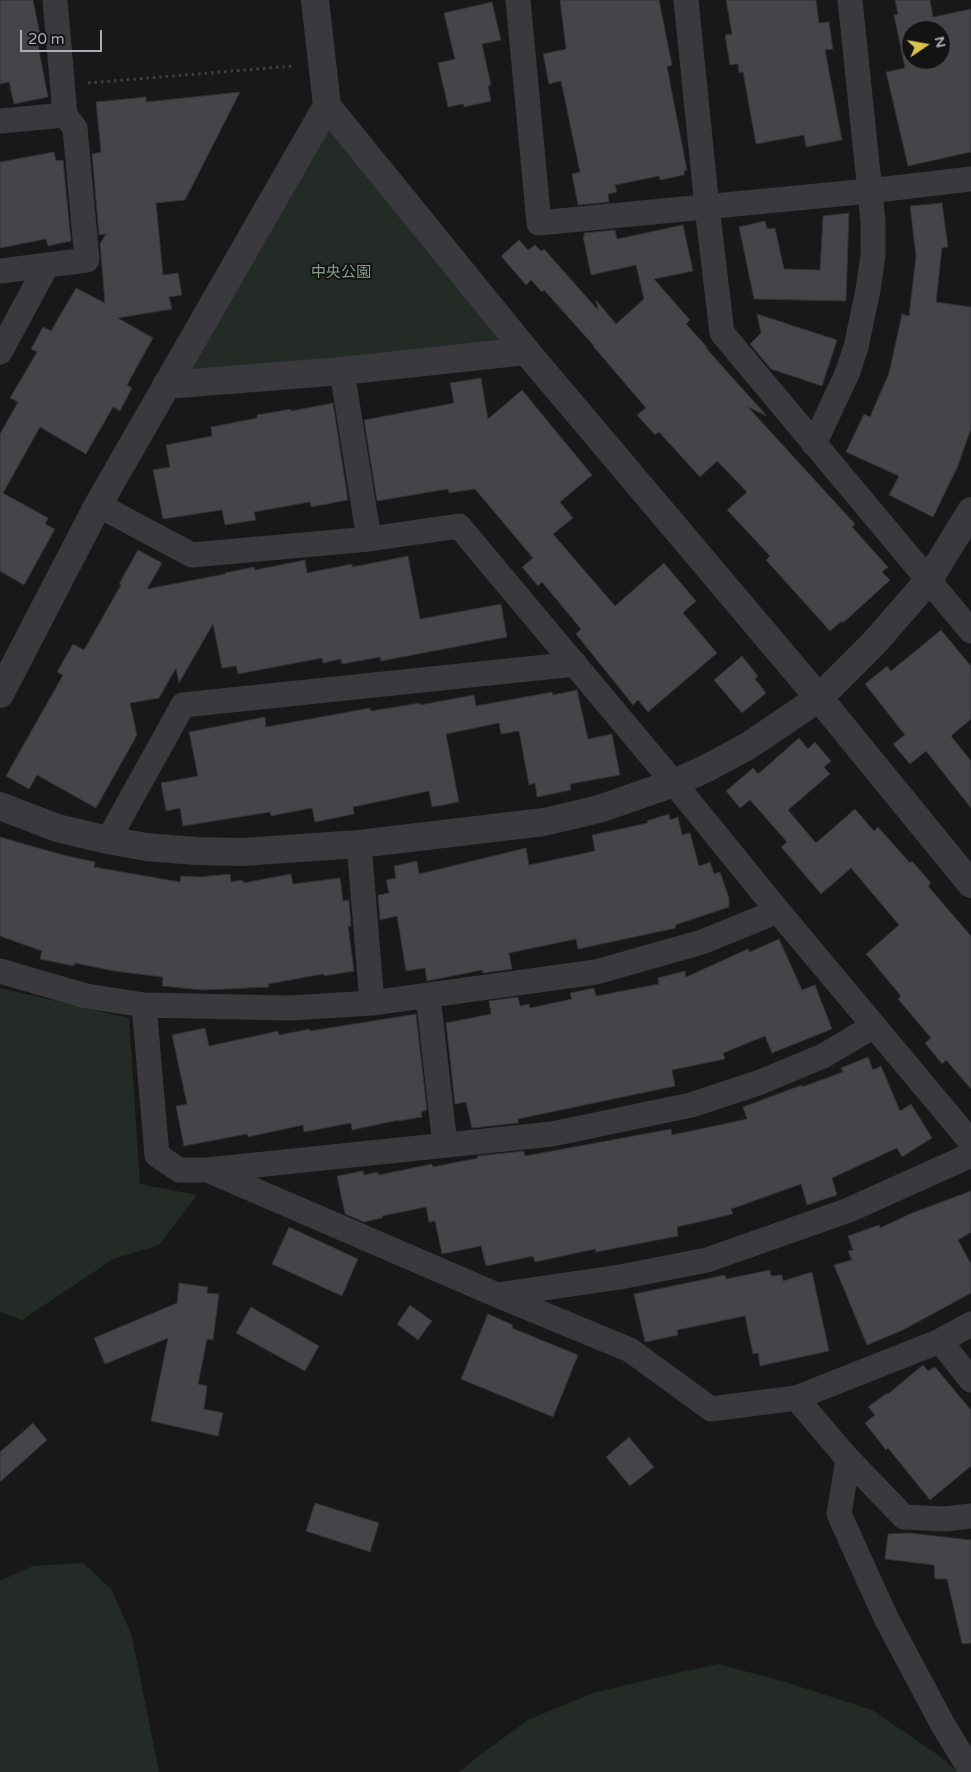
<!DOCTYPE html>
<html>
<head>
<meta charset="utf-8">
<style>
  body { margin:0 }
  #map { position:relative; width:971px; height:1772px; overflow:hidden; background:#181819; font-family:"Varela Round",sans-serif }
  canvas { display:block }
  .north { position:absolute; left:901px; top:20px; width:50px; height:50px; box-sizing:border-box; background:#131314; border:1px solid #505155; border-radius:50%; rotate:78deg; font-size:14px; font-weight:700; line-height:20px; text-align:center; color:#acadb7 }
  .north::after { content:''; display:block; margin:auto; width:18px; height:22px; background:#dbc24e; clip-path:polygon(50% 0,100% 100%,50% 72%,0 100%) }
  .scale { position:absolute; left:20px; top:30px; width:82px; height:22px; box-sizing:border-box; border:2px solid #acadb7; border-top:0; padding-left:6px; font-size:15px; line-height:18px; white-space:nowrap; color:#acadb7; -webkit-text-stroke:4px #131314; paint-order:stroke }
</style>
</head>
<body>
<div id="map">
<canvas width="971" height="1772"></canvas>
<div class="north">N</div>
<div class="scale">20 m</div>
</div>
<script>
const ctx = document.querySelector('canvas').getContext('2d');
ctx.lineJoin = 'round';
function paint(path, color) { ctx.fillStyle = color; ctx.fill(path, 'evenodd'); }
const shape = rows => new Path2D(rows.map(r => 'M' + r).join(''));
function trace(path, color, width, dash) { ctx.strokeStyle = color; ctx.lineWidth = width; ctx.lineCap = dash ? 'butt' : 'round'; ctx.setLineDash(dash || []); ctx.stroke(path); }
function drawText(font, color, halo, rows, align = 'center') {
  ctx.font = font + ' "Varela Round","Noto Sans JP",sans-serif'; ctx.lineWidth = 4; ctx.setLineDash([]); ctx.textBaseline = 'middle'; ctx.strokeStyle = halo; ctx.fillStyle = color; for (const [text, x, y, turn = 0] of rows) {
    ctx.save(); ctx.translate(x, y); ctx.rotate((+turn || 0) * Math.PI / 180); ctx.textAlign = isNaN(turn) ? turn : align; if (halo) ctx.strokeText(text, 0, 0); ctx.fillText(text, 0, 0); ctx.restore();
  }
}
paint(shape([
  [327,106,526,351,166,385],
  [0,988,129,1018,140,1184,197,1195,159,1245,113,1259,22,1320,0,1312],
  [83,1563,112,1590,132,1636,159,1772,0,1772,0,1581,33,1566],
  [718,1664,782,1681,872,1710,938,1755,958,1772,459,1772,476,1758,528,1720,593,1693,664,1676]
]), '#242b26');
const building = shape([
  [0,0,33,0,40,34,36,35,48,97,14,104,9,82,0,84,0,0],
  [560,0,659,0,672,65,667,67,687,170,684,171,684,175,660,180,659,176,615,185,617,192,608,194,609,202,578,205,572,174,580,172,561,81,549,84,543,54,566,49,560,0],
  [726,0,816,0,819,23,829,22,833,49,825,50,842,140,806,147,804,135,756,144,743,72,739,73,738,64,730,65,725,35,732,34,726,0],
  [895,0,930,0,933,17,971,9,971,152,908,166,886,72,905,68,894,15,898,14,895,0],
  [911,30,941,30,941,60,911,60,911,30],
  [492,2,501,40,482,44,491,85,488,86,491,101,464,107,463,104,448,107,438,63,455,59,444,13,492,2],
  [240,92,185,200,156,203,163,275,178,273,182,295,169,297,172,309,118,318,153,338,127,385,132,388,120,411,113,407,86,454,40,427,3,493,48,518,45,524,55,529,24,585,0,571,0,434,18,402,10,398,37,352,31,349,43,327,51,331,76,288,105,303,100,244,106,234,99,235,92,154,101,152,96,102,146,97,146,102,240,92],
  [54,152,56,161,63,160,71,241,48,246,46,239,0,248,0,162,54,152],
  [942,203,948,247,942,248,936,302,971,307,971,429,957,468,933,517,889,495,899,476,846,452,864,414,870,417,889,373,902,314,909,316,916,256,910,206,942,203],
  [849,213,846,301,754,299,739,227,765,221,767,229,775,228,784,269,820,270,823,216,849,213],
  [683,225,693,271,654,279,690,320,686,324,709,349,705,347,767,416,748,407,855,524,852,527,888,567,882,572,890,580,843,623,842,621,830,631,766,560,770,556,727,510,747,492,717,461,700,477,659,432,655,435,637,415,646,408,593,346,594,346,544,290,542,292,531,280,526,285,501,256,519,240,528,250,535,245,541,251,544,249,598,310,596,300,616,324,644,299,636,265,591,275,583,236,585,236,584,233,615,230,617,239,683,225],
  [757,314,837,340,822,386,771,369,750,344,761,333,757,314],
  [481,378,488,419,522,390,592,475,560,502,573,518,553,534,615,606,664,563,696,601,683,613,717,653,648,712,638,700,633,705,576,634,581,629,542,582,538,586,522,567,533,558,475,489,449,493,448,489,377,501,364,420,454,403,450,383,481,378],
  [333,403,348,500,311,507,310,502,254,512,256,520,225,525,222,510,163,519,153,470,170,467,166,445,212,436,211,427,257,418,257,415,291,409,291,411,333,403],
  [138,550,162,563,147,589,225,574,225,573,254,567,255,570,305,560,307,573,352,564,352,567,408,556,420,619,501,604,507,637,381,661,380,657,342,664,341,659,323,663,322,658,238,674,236,666,222,668,213,624,179,683,176,668,159,698,130,703,137,735,96,808,37,775,29,789,6,776,63,675,57,672,73,644,84,650,121,585,119,584,138,550],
  [941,630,971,666,971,719,951,736,971,761,971,808,926,751,910,764,893,744,905,735,865,684,887,666,891,671,941,630],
  [742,656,758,676,755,679,766,693,742,713,714,680,742,656],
  [577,690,588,739,612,734,620,775,570,784,571,790,537,797,535,783,529,785,519,731,501,734,499,723,446,734,459,802,432,807,429,791,353,807,354,814,315,822,312,808,271,816,270,812,183,826,180,808,166,811,161,783,198,776,189,732,265,717,266,727,370,708,371,711,420,703,420,705,474,695,476,706,552,692,553,695,577,690],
  [799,738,808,749,815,742,831,761,824,767,830,774,788,810,816,843,855,809,874,831,878,827,910,863,912,861,931,883,928,886,971,936,971,1089,946,1060,942,1064,925,1043,931,1038,898,999,901,996,866,954,899,925,851,868,821,894,781,847,787,842,750,800,740,808,726,791,753,768,758,774,799,738],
  [669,814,670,820,678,817,682,835,690,833,699,866,710,862,714,874,720,872,729,898,729,907,675,925,676,928,578,949,576,939,509,953,512,969,483,973,482,970,427,981,425,968,406,971,397,916,380,920,378,895,389,893,386,880,396,878,394,866,417,861,419,874,526,848,529,865,595,851,592,835,648,823,647,821,669,814],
  [0,837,63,855,95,862,94,867,180,882,181,876,199,877,230,874,231,882,243,880,243,883,291,874,293,884,340,878,343,901,349,900,351,926,348,926,354,971,324,976,323,974,268,984,269,987,202,990,162,986,163,977,114,971,75,963,74,966,40,959,42,951,0,936,0,837],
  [779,939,802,990,815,985,832,1029,772,1053,765,1036,723,1053,725,1059,672,1070,675,1086,518,1119,518,1123,472,1128,466,1102,455,1104,446,1023,491,1014,489,1001,518,997,520,1006,529,1004,530,1008,572,999,570,993,594,988,596,996,659,984,658,978,685,971,686,977,748,949,750,952,779,939],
  [416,1014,427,1110,421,1112,422,1117,399,1121,399,1120,352,1130,351,1123,304,1132,303,1125,248,1137,247,1134,184,1146,176,1106,187,1104,172,1035,205,1028,209,1046,278,1031,279,1035,310,1029,310,1031,416,1014],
  [868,1057,873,1070,881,1066,900,1111,911,1104,932,1138,902,1157,897,1148,832,1178,837,1195,807,1205,801,1184,731,1209,733,1214,677,1227,678,1236,596,1252,595,1249,535,1262,533,1256,486,1266,481,1246,442,1254,435,1221,429,1222,426,1207,382,1216,382,1218,364,1222,345,1214,337,1176,363,1171,364,1175,378,1172,379,1175,432,1164,433,1167,478,1158,477,1156,524,1151,525,1156,671,1129,672,1135,747,1119,743,1107,802,1085,802,1087,843,1072,841,1068,868,1057],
  [971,1191,971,1232,958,1240,971,1264,971,1293,903,1330,867,1345,834,1265,852,1260,848,1251,853,1250,848,1236,879,1225,880,1228,912,1213,971,1191],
  [289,1227,358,1259,342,1296,272,1264,289,1227],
  [770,1270,771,1276,782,1275,783,1281,812,1272,829,1351,760,1366,758,1353,753,1354,745,1316,677,1330,678,1335,645,1342,634,1294,725,1275,726,1279,770,1270],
  [179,1283,208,1287,207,1293,219,1294,213,1340,207,1339,198,1384,207,1386,204,1409,223,1413,218,1436,151,1421,168,1338,105,1364,94,1338,177,1303,179,1283],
  [410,1305,432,1321,418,1340,397,1324,410,1305],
  [251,1307,319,1346,305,1371,236,1333,251,1307],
  [488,1314,513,1325,512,1328,578,1355,553,1417,461,1379,488,1314],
  [923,1365,928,1371,935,1367,971,1410,971,1466,930,1500,888,1448,886,1450,865,1423,875,1415,868,1407,887,1393,888,1394,923,1365],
  [33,1423,47,1440,0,1482,0,1452,33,1423],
  [629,1437,654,1467,630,1486,606,1457,629,1437],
  [315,1503,379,1523,370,1552,306,1531,315,1503],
  [909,1533,971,1540,971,1643,962,1644,947,1579,935,1579,934,1565,885,1559,888,1534,909,1533]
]);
paint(building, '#454549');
trace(building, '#323235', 1);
trace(shape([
  [88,83,294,66]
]), '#3f4045', 3, [2.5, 4]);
trace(shape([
  [518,0,539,223,869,191,971,179],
  [686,0,707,207,722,333,971,631],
  [0,121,65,115,55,0],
  [0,271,87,260,75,128,65,115],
  [0,352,47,265],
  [342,371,369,539],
  [814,444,847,374,856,347,868,290,873,255,873,221,850,0],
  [98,505,192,555,369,539,459,526,674,783,778,911,971,1142],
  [108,840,183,705,575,664],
  [359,844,372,1003],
  [0,971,86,996,144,1005,290,1008,372,1003,596,972,702,942,778,911],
  [428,996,445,1145],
  [144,1005,157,1155,179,1170,208,1170,552,1134,691,1105,758,1083,823,1056,874,1026],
  [210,1171,497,1295,630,1350,711,1409,796,1398,940,1341,971,1324],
  [497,1295,620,1277,707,1260,849,1210,971,1155],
  [940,1341,971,1380],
  [796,1398,848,1459,904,1517,945,1519,971,1516],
  [848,1459,839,1514,886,1618,943,1725,971,1771]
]), '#39393e', 25);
trace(shape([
  [315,0,327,106,526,351,819,698,971,884],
  [166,385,342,371,526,351],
  [0,694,98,505,327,106],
  [0,806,57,828,108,840,146,847,196,851,242,852,359,844,544,822,599,809,674,783,707,768,748,746,819,698,875,642,928,581,971,511]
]), '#39393e', 28);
drawText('15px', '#85a08b', '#131314', [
  ["中央公園",341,273]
]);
</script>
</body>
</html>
